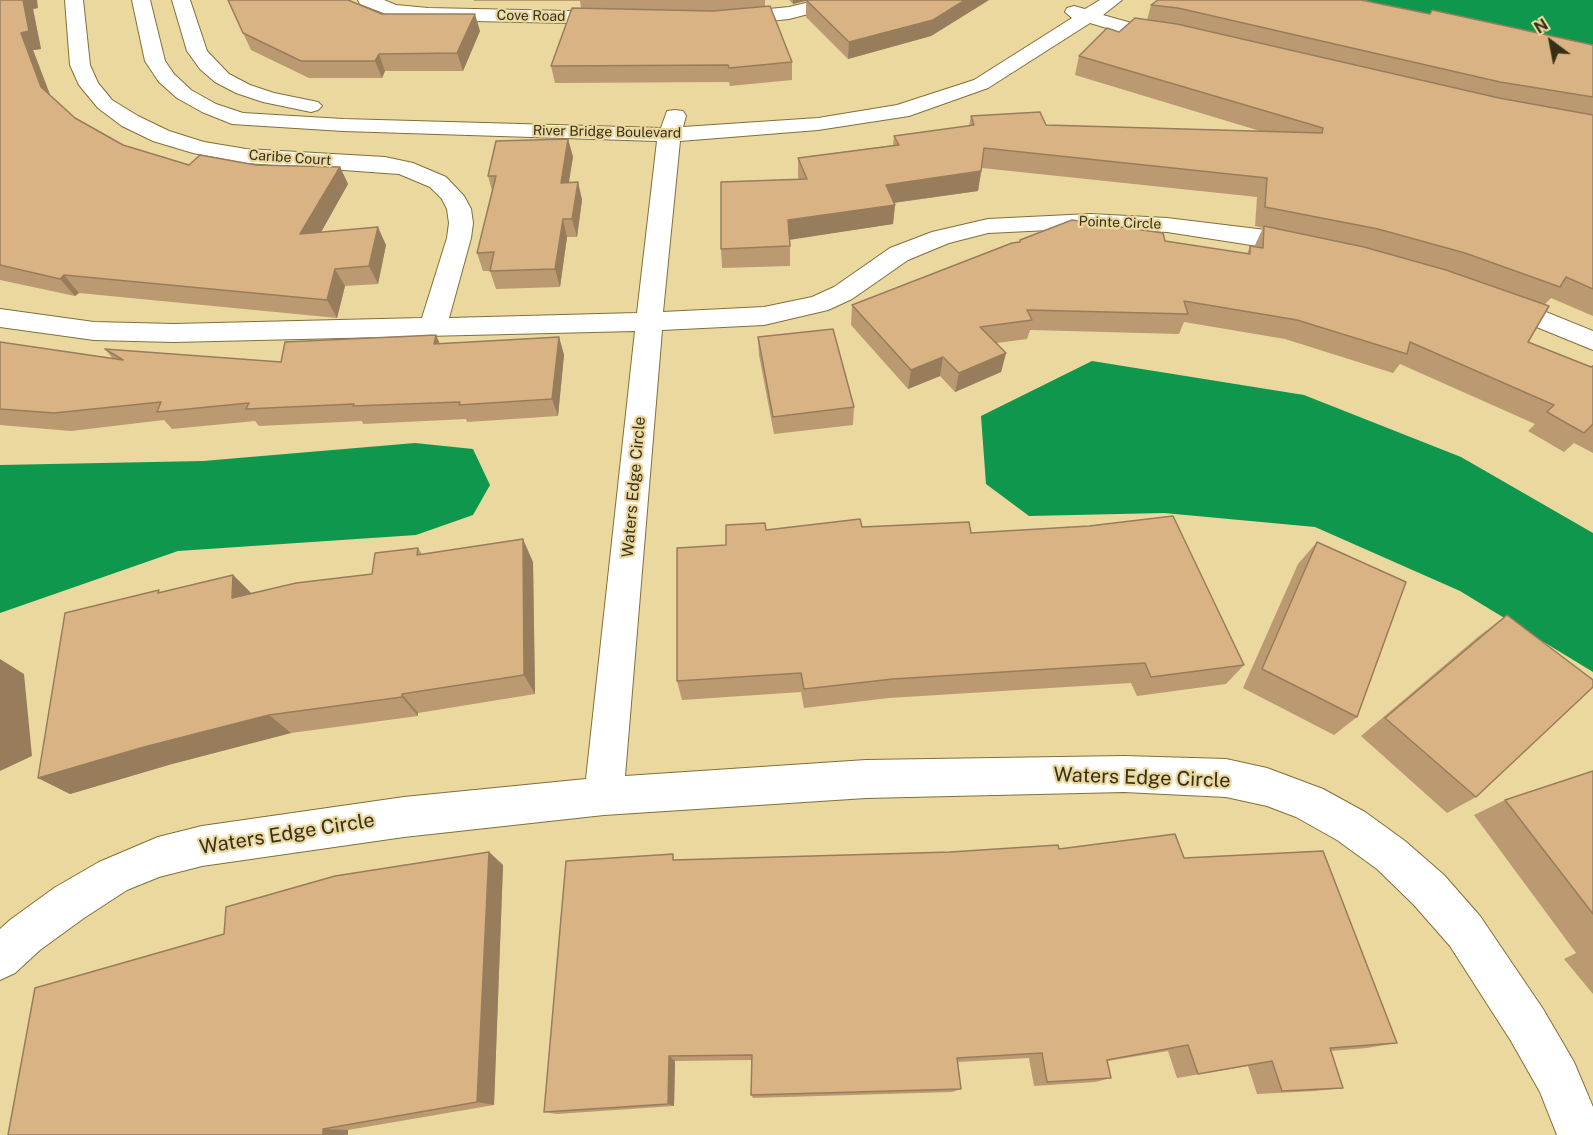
<!DOCTYPE html>
<html>
<head>
<meta charset="utf-8">
<style>
  body { margin:0 }
  #map { position:relative; width:1593px; height:1135px; overflow:hidden; background:#ebd89f; font-family:"Public Sans",sans-serif }
  canvas { display:block }
  .north { position:absolute; left:1521px; top:12px; width:60px; height:60px; -webkit-text-stroke:4px #ebd89f; paint-order:stroke; rotate:328deg; font-size:16px; font-weight:700; line-height:24px; text-align:center; color:#372f18 }
  .north::after { content:''; display:block; margin:auto; width:21px; height:27px; background:#372f18; clip-path:polygon(50% 0,100% 100%,50% 72%,0 100%) }
</style>
</head>
<body>
<div id="map">
<canvas width="1593" height="1135"></canvas>
<div class="north">N</div>
</div>
<script>
const ctx = document.querySelector('canvas').getContext('2d');
ctx.lineJoin = 'round';
function paint(path, color) { ctx.fillStyle = color; ctx.fill(path, 'evenodd'); }
const shape = rows => new Path2D(rows.map(r => 'M' + r).join(''));
function trace(path, color, width, dash) { ctx.strokeStyle = color; ctx.lineWidth = width; ctx.lineCap = dash ? 'butt' : 'round'; ctx.setLineDash(dash || []); ctx.stroke(path); }
function drawText(font, color, halo, rows, align = 'center') {
  ctx.font = font + ' "Public Sans",sans-serif'; ctx.lineWidth = 4.5; ctx.setLineDash([]); ctx.textBaseline = 'middle'; ctx.strokeStyle = halo; ctx.fillStyle = color; for (const [text, x, y, turn = 0] of rows) {
    ctx.save(); ctx.translate(x, y); ctx.rotate((+turn || 0) * Math.PI / 180); ctx.textAlign = isNaN(turn) ? turn : align; if (halo) ctx.strokeText(text, 0, 0); ctx.fillText(text, 0, 0); ctx.restore();
  }
}
paint(shape([
  [1364,0,1593,0,1593,45,1474,27],
  [1092,361,1304,395,1461,457,1593,533,1593,672,1460,591,1315,527,1164,513,1029,516,986,484,981,416],
  [415,443,473,449,490,485,473,515,416,535,178,551,0,613,0,465,203,461]
]), '#0f984d');
const street = shape([
  [65,0,83,0,90,65,98,83,112,100,138,116,169,131,204,142,246,149,385,157,413,163,446,177,464,196,471,209,473,223,471,238,449,318,637,313,657,141,343,131,232,124,202,112,177,98,159,82,145,61,132,0,150,0,165,61,174,74,191,90,216,104,243,113,343,119,661,128,667,111,675,110,683,111,686,116,683,127,818,118,897,105,974,80,1072,18,1065,12,1067,8,1074,6,1085,9,1100,0,1122,0,1103,15,1142,26,1176,31,1179,35,1176,39,1169,41,1140,38,1090,23,988,88,909,116,818,130,680,141,663,312,764,307,812,297,834,287,890,248,932,232,988,219,1090,214,1167,218,1274,231,1312,240,1315,245,1312,250,1303,253,1167,232,1090,228,988,233,949,243,908,260,852,299,828,310,764,325,662,330,625,776,866,760,1124,756,1226,759,1267,768,1323,789,1365,812,1405,841,1444,875,1480,916,1543,1009,1574,1062,1593,1107,1593,1135,1557,1135,1540,1092,1511,1041,1450,946,1414,905,1377,869,1337,840,1296,817,1267,806,1226,797,1124,792,866,798,604,815,404,837,202,866,159,877,127,890,84,918,40,950,15,973,0,980,0,929,10,920,54,888,99,862,158,837,202,826,404,797,586,779,635,331,174,342,94,340,0,327,0,309,94,322,174,324,422,318,447,238,449,223,447,209,442,199,430,187,399,174,246,163,193,153,153,141,122,126,98,108,79,85,70,65,65,0],
  [172,0,190,0,207,51,229,74,250,85,274,93,318,102,322,106,318,110,311,112,263,102,236,93,215,82,200,69,187,51,172,0],
  [358,0,384,0,396,5,428,8,615,12,622,14,624,18,622,22,615,24,428,20,386,14,360,4,358,0],
  [818,0,849,0,847,4,789,19,729,25,722,23,720,19,722,15,729,13,789,7,818,0],
  [1499,293,1593,331,1593,350,1490,308,1486,302,1490,296,1499,293]
]);
trace(street, '#816f3a', 2);
paint(street, '#fff');
paint(shape([
  [0,0,38,8,33,9,41,49,33,50,50,95,75,118,123,145,189,165,256,165,340,167,348,184,321,232,386,245,378,284,345,286,337,318,79,293,75,296,0,280],
  [474,0,765,0,765,6,792,62,792,80,730,86,729,82,555,83,551,66,581,8,580,1,474,1],
  [789,0,989,0,931,36,848,59,806,17,806,1,793,4],
  [1151,5,1429,14,1432,10,1593,45,1593,316,1551,298,1544,305,1528,342,1591,367,1593,365,1593,453,1574,443,1564,452,1528,431,1535,424,1400,364,1393,373,1285,339,1184,322,1179,334,1030,330,1027,339,997,343,1006,353,1001,372,955,392,940,376,908,389,851,325,852,305,1019,242,1020,240,1165,241,1247,254,1250,246,1254,247,1263,228,1255,226,1257,197,982,168,978,191,894,203,895,205,893,224,790,239,790,266,722,268,721,249,799,180,798,177,798,158,893,145,894,136,969,126,971,116,1046,125,1260,131,1075,75,1079,56,1119,32,1147,20],
  [382,14,480,31,463,71,385,71,382,78,309,78,251,50,243,33],
  [568,139,573,157,568,182,578,182,582,200,577,237,567,237,560,287,496,289,490,271,483,271,477,253,492,191,488,176],
  [559,337,564,355,558,416,467,422,466,419,363,424,362,421,259,426,255,421,172,429,164,420,71,431,0,425,0,342,113,359,105,349,281,362,440,344],
  [758,337,854,407,853,425,774,434,759,355],
  [862,527,971,533,1244,665,1226,684,1137,696,1131,683,889,698,804,708,801,692,682,700,677,681,726,545,766,530],
  [1317,542,1357,717,1334,735,1243,688,1298,564],
  [418,548,422,554,533,562,535,694,418,713,418,716,291,733,172,764,70,794,38,778,161,592,233,575,251,593,372,574],
  [1507,615,1476,797,1447,813,1361,736,1479,636],
  [1593,771,1593,994,1564,959,1576,953,1474,815,1505,800],
  [1059,849,1184,858,1397,1043,1367,1048,1331,1051,1343,1088,1315,1091,1257,1094,1248,1066,1177,1078,1168,1051,1107,1061,1111,1078,1095,1082,1034,1086,1029,1058,958,1062,961,1089,952,1092,753,1098,751,1095,751,1060,675,1061,674,1106,557,1114,544,1112,675,860],
  [489,852,503,865,494,1105,348,1130,348,1135,8,1135,224,934]
]), '#bb9a72');
paint(shape([
  [23,0,37,0,38,8,33,9,41,49,33,50,54,105,41,87,21,33],
  [793,0,809,0,793,4],
  [965,0,989,0,931,36,848,59,849,42],
  [475,14,480,31,463,71,457,53],
  [379,54,385,71,382,78,375,61],
  [568,139,573,157,566,201,561,183],
  [340,167,348,184,310,252,300,234],
  [981,171,978,191,884,204,886,185],
  [578,182,582,200,577,237,572,219],
  [895,205,893,224,789,240,788,220],
  [563,219,567,237,560,287,555,269],
  [378,227,386,245,378,284,369,266],
  [335,269,345,286,337,318,327,300],
  [64,275,79,293,75,296,60,279],
  [436,335,444,353,434,344],
  [559,337,564,355,558,416,552,399],
  [1006,353,1001,372,955,392,959,373],
  [943,357,940,376,908,389,911,370],
  [523,539,533,562,535,694,524,675],
  [233,575,255,597,232,598],
  [0,659,24,674,32,756,0,771],
  [402,694,418,713,418,716,402,697],
  [269,715,291,733,172,764,70,794,38,778,144,747],
  [489,852,503,865,494,1105,477,1102],
  [669,1056,675,1061,674,1106,668,1104],
  [323,1129,348,1130,348,1135,323,1135]
]), '#987d5c');
const building = shape([
  [0,0,23,0,29,31,21,33,41,87,75,118,123,145,189,165,200,155,256,165,340,167,300,234,378,227,369,266,335,269,327,300,64,275,60,279,0,265,0,0],
  [228,0,348,0,382,14,475,14,457,53,379,54,375,61,301,61,243,33,228,0],
  [806,0,965,0,933,20,849,42,806,0],
  [1158,0,1361,0,1430,14,1432,10,1593,45,1593,97,1500,82,1178,8,1151,5,1158,0],
  [770,6,792,62,729,68,728,65,551,66,572,8,713,11,770,6],
  [1135,18,1177,24,1499,98,1593,115,1593,289,1566,277,1560,287,1465,253,1378,229,1265,207,1267,178,984,148,981,171,886,185,895,205,788,220,790,246,721,249,721,182,807,179,798,158,899,145,894,136,974,125,971,116,1040,112,1046,125,1322,133,1323,128,1079,56,1107,28,1119,32,1135,18],
  [568,139,561,183,578,182,572,219,563,219,555,269,490,271,494,252,477,253,496,176,488,176,496,141,568,139],
  [1072,220,1163,233,1165,241,1250,254,1250,246,1263,248,1264,226,1364,247,1446,270,1549,306,1528,342,1591,367,1593,366,1593,424,1584,433,1547,412,1554,405,1410,342,1407,354,1297,320,1184,301,1188,314,1027,310,1032,320,980,327,1006,353,959,373,943,357,911,370,852,305,1012,243,1020,242,1020,240,1072,220],
  [833,329,854,407,773,417,758,337,833,329],
  [436,335,434,344,559,337,552,399,459,405,460,402,353,406,354,404,246,409,249,403,157,412,161,402,54,413,0,409,0,342,123,360,105,349,281,362,285,342,436,335],
  [1173,516,1244,665,1151,677,1145,663,893,679,804,689,801,673,677,681,677,548,726,545,726,525,765,523,766,530,860,519,862,527,969,522,971,533,1089,526,1173,516],
  [523,539,524,675,402,694,402,697,269,715,144,747,38,778,65,613,159,590,158,593,233,575,232,598,296,583,372,574,375,553,418,548,417,555,523,539],
  [1317,542,1406,582,1357,717,1262,669,1317,542],
  [1507,615,1593,680,1593,687,1476,797,1385,718,1507,615],
  [1593,771,1593,914,1505,800,1593,771],
  [1175,834,1184,858,1323,851,1397,1043,1330,1048,1343,1088,1282,1091,1272,1061,1198,1074,1188,1045,1107,1060,1111,1078,1047,1082,1042,1053,957,1058,961,1089,751,1095,752,1055,669,1056,668,1104,544,1112,566,861,673,854,673,860,950,852,1058,845,1059,849,1175,834],
  [489,852,477,1102,323,1129,323,1135,8,1135,35,988,224,934,226,907,335,876,489,852]
]);
paint(building, '#d9b384');
trace(building, '#987d5c', 1.5);
drawText('14px', '#372f18', '#ebd89f', [
  ["Cove Road",531,16,1],
  ["River Bridge Boulevard",607,132,1],
  ["Caribe Court",290,158,4],
  ["Pointe Circle",1120,223,2]
]);
drawText('16px', '#372f18', '#ebd89f', [
  ["Waters Edge Circle",634,487,-85]
]);
drawText('20px', '#372f18', '#ebd89f', [
  ["Waters Edge Circle",1142,778,2],
  ["Waters Edge Circle",287,834,-9]
]);
</script>
</body>
</html>
